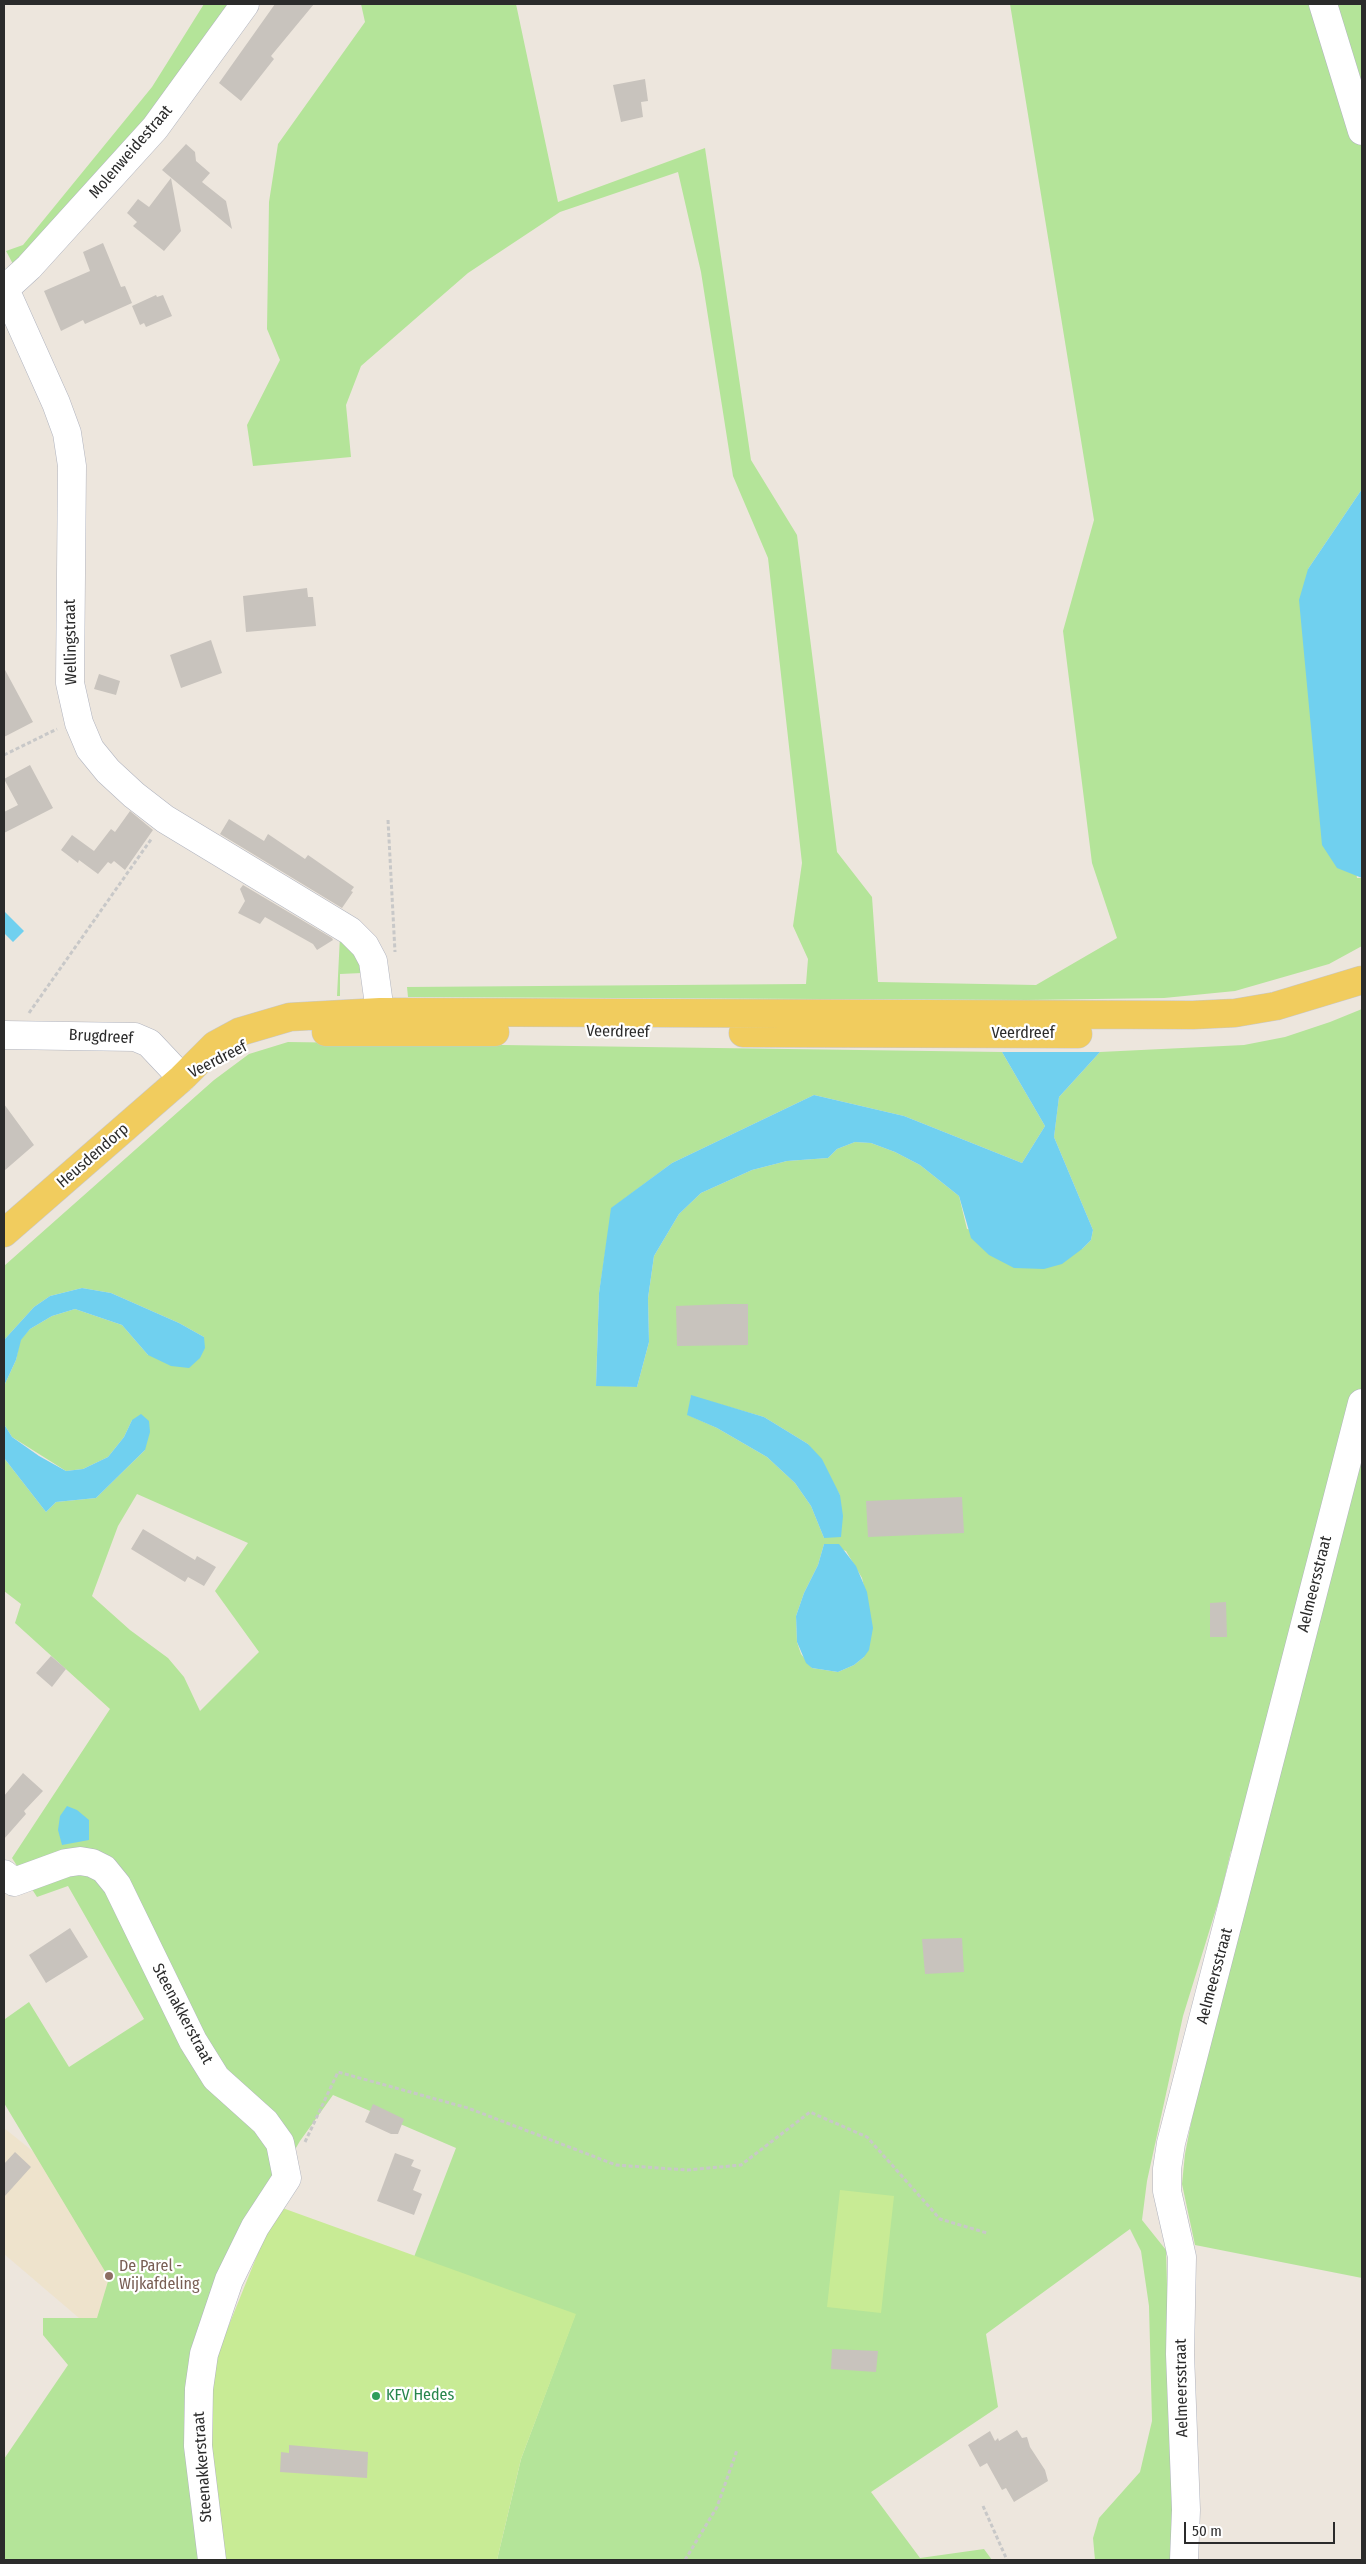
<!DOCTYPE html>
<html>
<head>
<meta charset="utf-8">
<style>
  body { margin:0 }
  #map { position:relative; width:1366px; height:2564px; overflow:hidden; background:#ede6dd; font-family:"Fira Sans Condensed",sans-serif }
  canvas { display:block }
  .frame { position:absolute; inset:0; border:5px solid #2b2b2b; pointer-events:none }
  .scale { position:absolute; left:1184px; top:2522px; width:151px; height:22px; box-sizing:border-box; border:2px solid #2b2b2b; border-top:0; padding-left:6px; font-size:15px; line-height:18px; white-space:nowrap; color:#2b2b2b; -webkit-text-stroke:4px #fff; paint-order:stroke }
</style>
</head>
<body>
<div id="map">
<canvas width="1366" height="2564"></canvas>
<div class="frame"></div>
<div class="scale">50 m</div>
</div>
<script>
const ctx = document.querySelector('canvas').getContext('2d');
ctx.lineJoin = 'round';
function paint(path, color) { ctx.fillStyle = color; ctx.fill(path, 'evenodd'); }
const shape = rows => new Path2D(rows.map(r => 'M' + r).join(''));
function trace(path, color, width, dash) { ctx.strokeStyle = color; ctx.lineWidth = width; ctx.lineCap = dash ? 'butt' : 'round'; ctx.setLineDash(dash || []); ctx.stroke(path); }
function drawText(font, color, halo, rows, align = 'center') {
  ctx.font = font + ' "Fira Sans Condensed",sans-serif'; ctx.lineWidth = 4.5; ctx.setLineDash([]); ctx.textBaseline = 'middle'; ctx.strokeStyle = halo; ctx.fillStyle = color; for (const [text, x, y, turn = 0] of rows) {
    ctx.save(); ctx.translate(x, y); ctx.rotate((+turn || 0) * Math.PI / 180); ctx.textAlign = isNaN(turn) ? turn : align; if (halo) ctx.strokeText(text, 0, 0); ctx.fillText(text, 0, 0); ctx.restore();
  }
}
paint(shape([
  [4,2128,216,2298,188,2411,4,2254]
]), '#eee3cc');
paint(shape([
  [204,4,231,4,149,124,14,266,6,251,23,245,152,87],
  [361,4,516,4,558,202,705,148,751,460,797,535,837,852,872,897,878,982,1036,985,1117,938,1092,863,1063,631,1094,520,1010,4,1316,4,1362,148,1362,489,1308,569,1357,878,1362,878,1362,946,1329,964,1235,991,1164,998,1026,1000,408,997,407,987,806,984,808,959,793,926,802,863,768,558,733,476,701,272,678,172,560,212,468,273,361,366,346,405,351,457,253,466,247,425,280,360,267,329,269,202,278,144,365,22],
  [1329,4,1362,4,1362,109],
  [340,936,358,957,362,973,340,974,340,996,337,996],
  [1362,1009,1362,2278,1195,2245,1182,2184,1185,2154,1197,2092,1257,1855,1231,1851,1221,1893,1183,2016,1147,2181,1142,2220,1166,2250,1175,2560,1095,2560,1093,2538,1099,2518,1140,2472,1152,2421,1149,2306,1141,2251,1130,2229,986,2334,998,2407,871,2492,920,2558,984,2549,992,2560,497,2560,521,2459,575,2315,414,2257,456,2148,333,2095,300,2141,239,2245,221,2285,200,2560,4,2560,4,2459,68,2365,43,2335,43,2318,97,2318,109,2278,4,2103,5,2019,29,2002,69,2067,144,2019,68,1886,37,1897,12,1858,110,1709,15,1623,21,1604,4,1591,4,1458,46,1512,56,1502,96,1498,145,1450,132,1420,124,1437,108,1457,83,1469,66,1471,12,1437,4,1424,4,1386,16,1360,20,1340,30,1329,52,1316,75,1309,122,1325,148,1355,204,1337,179,1323,111,1293,82,1288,50,1296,34,1307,4,1340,4,1266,214,1080,249,1054,288,1042,1002,1052,1045,1126,1022,1163,904,1116,814,1095,672,1163,612,1208,599,1293,596,1385,637,1387,649,1342,648,1298,654,1256,679,1214,701,1193,752,1170,787,1161,828,1158,837,1149,855,1142,871,1143,895,1152,920,1165,959,1196,967,1229,1082,1249,1091,1240,1093,1230,1054,1137,1059,1097,1100,1052,1244,1045,1285,1037,1330,1022],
  [691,1396,764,1417,808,1444,840,1495,824,1538,811,1506,795,1483,767,1457,717,1428,688,1415],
  [137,1494,248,1543,215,1591,259,1652,200,1711,184,1677,168,1658,130,1630,92,1596,118,1526],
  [824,1544,846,1551,862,1578,869,1609,864,1657,854,1665,838,1672,812,1668,801,1654,797,1642,796,1616,804,1593,818,1565]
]), '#b4e499');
paint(shape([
  [840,2190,894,2196,881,2313,827,2307],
  [277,2206,576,2314,521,2459,497,2560,220,2560,207,2469,208,2377]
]), '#c8eb95');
paint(shape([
  [1362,489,1362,878,1337,868,1322,845,1299,600,1308,569],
  [4,911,24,931,13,942,4,933],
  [1002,1052,1100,1052,1059,1097,1054,1137,1093,1230,1091,1240,1082,1249,1062,1264,1044,1269,1014,1268,989,1255,971,1238,959,1196,920,1165,895,1152,871,1143,855,1142,837,1149,828,1158,787,1161,752,1170,701,1193,679,1214,654,1256,648,1298,649,1342,637,1387,596,1386,599,1293,611,1208,672,1163,814,1095,904,1116,1022,1163,1045,1126],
  [82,1288,111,1293,179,1323,204,1337,205,1348,200,1358,189,1368,171,1366,148,1355,122,1325,75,1309,52,1316,30,1329,21,1340,16,1360,4,1386,4,1340,34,1307,50,1296],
  [691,1395,764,1417,808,1444,822,1459,840,1495,843,1516,841,1537,824,1538,811,1506,795,1483,767,1457,717,1428,687,1415],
  [141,1414,149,1421,150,1432,145,1450,96,1498,56,1502,46,1512,4,1458,4,1424,12,1437,39,1456,66,1471,83,1469,108,1457,124,1437,132,1420],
  [824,1544,839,1544,856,1566,867,1592,873,1628,869,1650,864,1657,854,1665,838,1672,812,1668,806,1663,797,1642,796,1616,804,1593,818,1565],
  [67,1806,77,1810,89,1820,89,1840,62,1845,58,1830,60,1816]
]), '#70d0ef');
paint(shape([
  [275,4,314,4,271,56,274,59,241,101,219,83],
  [645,79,648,101,641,102,643,117,621,122,613,85],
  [186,144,195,152,196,161,210,173,202,182,226,201,232,229,162,170],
  [171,178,181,231,164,251,133,226,137,222,127,213,138,199,149,207],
  [103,243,121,287,125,286,132,303,85,324,83,320,61,331,44,291,90,271,83,252],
  [156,295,157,297,163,295,172,316,146,327,144,323,140,325,132,306],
  [307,588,308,597,313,597,316,626,246,632,243,596],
  [211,640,222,673,181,688,170,655],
  [4,668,33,722,4,737],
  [99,674,120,681,116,695,94,689],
  [30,765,53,808,4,833,4,812,18,805,4,779],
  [130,811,153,830,125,870,114,861,111,864,108,862,98,874,79,860,78,863,61,850,72,835,94,851,111,829,115,832],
  [229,819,264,841,268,834,305,859,308,855,354,887,351,891,353,892,342,908,220,834],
  [243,885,332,938,333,940,317,950,313,944,265,917,260,924,238,913,245,901,240,889],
  [4,1104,34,1145,4,1171],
  [726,1304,748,1304,748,1345,677,1346,676,1306],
  [962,1497,964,1533,868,1537,866,1501],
  [143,1529,195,1560,197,1556,216,1567,204,1586,188,1577,185,1582,131,1549],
  [1226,1602,1227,1637,1210,1637,1210,1603],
  [51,1656,66,1669,52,1687,36,1673],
  [23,1773,43,1791,24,1811,26,1814,4,1839,4,1796],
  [70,1928,88,1957,46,1983,29,1955],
  [962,1938,964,1972,925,1974,922,1939],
  [373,2104,404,2119,398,2134,391,2134,365,2122],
  [15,2152,31,2167,4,2197,4,2164],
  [395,2153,414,2160,411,2166,421,2170,413,2190,422,2194,414,2215,377,2201],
  [832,2349,878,2351,876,2372,831,2369],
  [1017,2430,1022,2438,1027,2437,1030,2447,1045,2470,1048,2481,1014,2502,1006,2488,1002,2490,987,2463,980,2467,968,2445,990,2431,995,2441,998,2438,999,2441],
  [289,2445,368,2452,367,2478,280,2472,281,2452,289,2453]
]), '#c8c3bd');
const minor = shape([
  [1323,4,1362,131],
  [4,287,56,403,67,433,72,466,70,683,79,723,90,749,108,771,134,795,165,819,350,931,365,946,373,961,380,1012],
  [5,289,29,267,155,128,245,4],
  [4,1035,135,1037,149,1043,182,1078],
  [4,1874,14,1882,66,1863,80,1861,92,1863,104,1869,117,1885,193,2041,216,2078,265,2122,280,2143,287,2178,255,2227,229,2280,204,2354,199,2389,198,2446,212,2560],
  [1184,2560,1186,2510,1180,2354,1182,2257,1167,2191,1167,2169,1171,2143,1362,1403]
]);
const major = shape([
  [326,1032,495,1032],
  [743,1033,1078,1034],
  [4,1233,182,1078,215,1045,239,1032,290,1017,380,1012,1193,1015,1235,1013,1276,1006,1362,980]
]);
trace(minor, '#b1b4bf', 29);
trace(major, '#c8c8c8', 29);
trace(shape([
  [4,755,57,729],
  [388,820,395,952],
  [29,1013,152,838],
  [305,2142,338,2072,468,2108,616,2165,687,2170,741,2165,810,2112,867,2137,940,2219,987,2233],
  [983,2506,1007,2560],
  [685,2560,717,2507,737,2450]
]), '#c8c8c8', 3, [4, 2.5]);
trace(minor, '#fff', 28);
trace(major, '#f1cc5e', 28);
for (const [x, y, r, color] of [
  [109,2276,5,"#8d6e63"],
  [376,2396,5,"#2e9e5b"]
]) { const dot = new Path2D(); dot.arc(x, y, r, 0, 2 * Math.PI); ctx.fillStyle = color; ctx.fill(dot); trace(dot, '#fff', 2); }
drawText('16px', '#2b2b2b', '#fff', [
  ["Molenweidestraat",131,152,-49],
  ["Wellingstraat",71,642,-91],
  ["Veerdreef",618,1032,1],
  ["Veerdreef",1023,1034],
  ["Brugdreef",101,1037,3],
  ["Veerdreef",218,1060,-27],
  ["Heusdendorp",93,1156,-41],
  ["Aelmeersstraat",1315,1584,-76],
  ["Aelmeersstraat",1215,1976,-75],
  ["Steenakkerstraat",182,2014,62],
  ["Aelmeersstraat",1182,2388,-91],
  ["Steenakkerstraat",203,2467,-94]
]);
drawText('16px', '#785e54', '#fff', [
  ["De Parel -",119,2267],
  ["Wijkafdeling",119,2285]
], 'left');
drawText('16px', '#27864d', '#fff', [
  ["KFV Hedes",386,2396]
], 'left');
</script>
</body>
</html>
